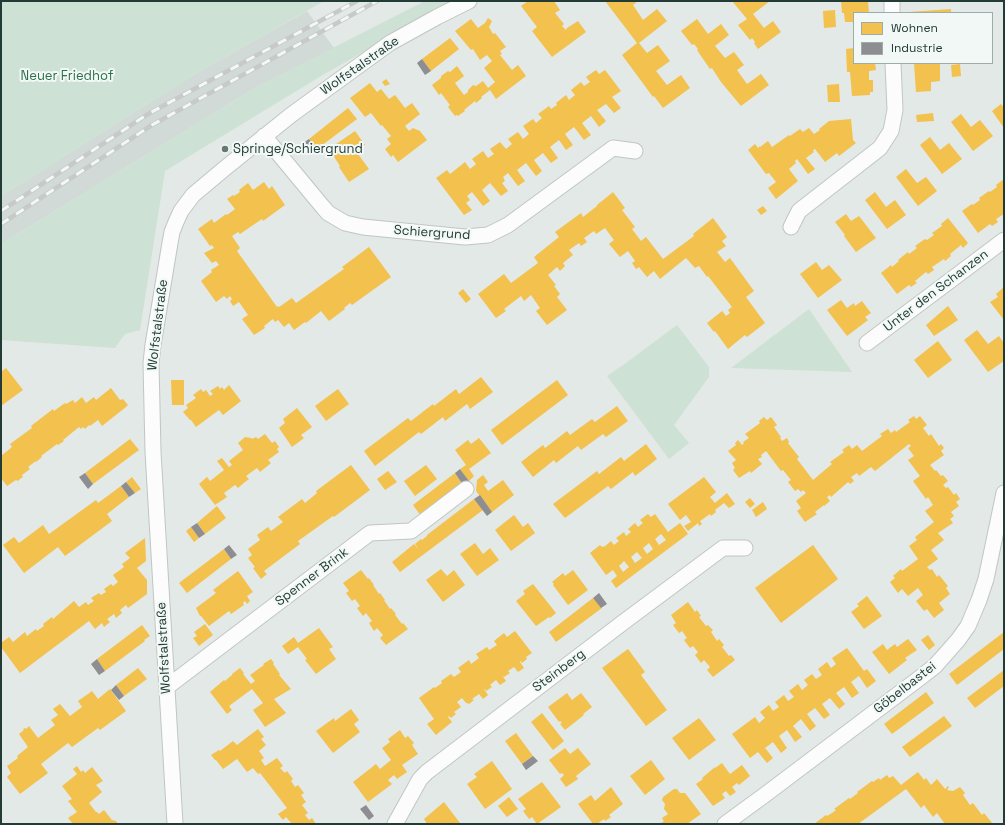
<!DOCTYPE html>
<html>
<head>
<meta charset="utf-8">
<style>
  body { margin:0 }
  #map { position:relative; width:1005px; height:825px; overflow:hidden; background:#e3e9e6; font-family:"Space Grotesk",sans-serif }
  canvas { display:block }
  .frame { position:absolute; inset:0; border:2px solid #223b36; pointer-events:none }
  .legend { position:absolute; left:853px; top:12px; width:140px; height:52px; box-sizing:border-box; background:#f1f8f5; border:1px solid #9eaca9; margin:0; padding:5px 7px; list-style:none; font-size:12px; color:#223b36 }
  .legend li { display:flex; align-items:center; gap:8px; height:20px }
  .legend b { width:20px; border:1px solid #9eaca9 }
</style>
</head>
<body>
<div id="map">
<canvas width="1005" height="825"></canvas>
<div class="frame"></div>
<ul class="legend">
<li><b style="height:11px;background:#f2c14e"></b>Wohnen</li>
<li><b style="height:11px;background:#8d8d92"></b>Industrie</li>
</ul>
</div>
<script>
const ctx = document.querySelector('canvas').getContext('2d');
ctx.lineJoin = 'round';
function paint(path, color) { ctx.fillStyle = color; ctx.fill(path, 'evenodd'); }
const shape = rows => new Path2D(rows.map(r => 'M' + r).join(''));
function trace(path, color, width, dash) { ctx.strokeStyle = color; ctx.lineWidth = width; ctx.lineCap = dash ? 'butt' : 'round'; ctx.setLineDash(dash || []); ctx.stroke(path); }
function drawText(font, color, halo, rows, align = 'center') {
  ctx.font = font + ' "Space Grotesk",sans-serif'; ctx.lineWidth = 4; ctx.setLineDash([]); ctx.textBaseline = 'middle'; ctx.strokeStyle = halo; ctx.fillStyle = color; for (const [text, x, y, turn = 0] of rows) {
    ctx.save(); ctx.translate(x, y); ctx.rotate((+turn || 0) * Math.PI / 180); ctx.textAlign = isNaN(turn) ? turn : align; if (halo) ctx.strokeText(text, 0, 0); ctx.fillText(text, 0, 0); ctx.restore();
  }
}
paint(shape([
  [307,11,334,48,258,86,1,244,1,196,120,121,202,70]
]), '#d1dad6');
paint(shape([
  [1,1,324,1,202,70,120,121,1,196],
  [425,1,453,1,321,76,165,171,140,330,125,334,115,348,1,340,1,244,258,86],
  [809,309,852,372,731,368],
  [677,325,709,367,709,377,674,425,689,443,669,459,607,376,626,363]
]), '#cde1d4');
paint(shape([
  [528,1,554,1,560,10,555,13,564,24,562,26,566,30,567,28,578,21,586,32,552,57,532,31,537,27,521,6],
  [605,1,638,1,633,5,643,20,657,9,667,21,639,43,647,53,658,45,670,61,656,71,667,85,681,75,690,88,663,108,654,96,653,97,622,55,637,43],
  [732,1,770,1,753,14,764,28,773,21,781,32,758,49,754,43,755,42,752,38,750,40,738,25,747,19],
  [841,1,868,1,869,13,854,13,854,22,845,22,844,13,842,13],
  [951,9,951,13,909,13,909,12],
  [835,10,836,27,824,28,823,11],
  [488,18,492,21,489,27,493,34,495,33,506,47,500,51,502,54,500,55,512,70,518,65,526,76,496,99,490,90,481,97,482,98,476,103,475,101,464,110,465,111,458,116,457,115,455,116,448,107,450,105,441,93,439,95,432,85,441,78,441,76,448,71,450,72,457,66,464,76,455,83,464,95,468,92,468,90,473,85,476,86,483,81,488,88,495,82,484,68,492,61,487,55,480,60,473,49,471,50,455,31,471,19,478,28,485,23],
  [697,19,708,34,721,24,729,35,715,46,725,58,734,52,744,65,737,70,747,84,761,74,769,85,741,106,721,82,712,68,710,69,701,56,697,50,698,49,694,44,692,45,681,31],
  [450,38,459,49,431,71,422,59],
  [854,48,854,63,875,63,876,70,869,71,869,80,873,80,873,92,870,92,870,95,852,96,850,72,847,72,846,49],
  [914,63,940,63,940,81,931,82,931,91,916,92],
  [960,64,961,76,952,77,951,65],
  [596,70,599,74,605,70,621,91,612,97,621,108,614,113,606,104,597,110,606,121,599,127,591,116,582,123,591,135,584,140,574,127,565,134,573,145,566,150,559,140,550,147,558,158,551,163,543,153,534,160,542,171,536,176,526,163,517,170,525,181,518,186,508,173,503,177,505,181,502,183,508,191,501,196,490,183,482,190,490,201,483,206,472,192,467,196,470,200,466,203,472,210,464,215,436,178,447,170,450,174,465,162,470,169,476,164,472,159,483,151,488,158,494,154,490,149,500,142,506,149,512,144,508,139,518,132,523,139,529,134,523,126,533,119,536,123,542,118,538,114,549,106,551,109,557,105,556,103,566,95,569,100,575,95,571,90,581,82,584,86,590,82,586,77],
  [386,79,390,84,385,86,382,82],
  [370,83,377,92,381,89,389,99,395,95,405,108,412,103,420,114,405,126,409,131,413,128,420,131,427,140,398,162,393,155,391,157,385,149,391,144,387,139,391,136,382,125,381,126,371,113,365,117,350,98],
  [839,84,840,102,828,102,827,85],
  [1001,104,1004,108,1004,128,992,111],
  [348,108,357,119,317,149,309,139],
  [933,113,934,121,917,122,916,115],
  [961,114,971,127,980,120,993,136,973,151,951,122],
  [851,119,853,140,856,143,839,156,837,153,825,162,815,149,813,150,814,152,806,158,815,169,808,174,797,159,795,161,796,163,789,169,798,181,776,199,768,188,776,182,769,173,766,174,748,150,755,144,758,148,760,146,760,147,768,141,772,147,789,135,790,136,800,129,803,132,809,128,814,134,820,130,819,129,829,121],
  [355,131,365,145,355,151,358,155,358,154,369,169,349,182,339,167,340,166,329,149],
  [930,137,940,150,949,143,962,159,942,174,920,145],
  [906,169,917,183,926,177,937,191,918,206,896,177],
  [1004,179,1004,214,996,219,998,222,992,226,990,224,978,233,962,211,972,204,973,205,980,200,979,198,989,191,990,192,997,187,996,185],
  [264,182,269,189,272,186,285,205,263,221,262,219,240,234,238,232,232,236,240,248,237,251,277,307,278,306,279,307,292,298,296,303,344,269,342,267,369,247,391,277,352,305,350,303,344,308,345,309,329,321,321,311,306,323,305,322,294,330,289,323,284,327,278,320,275,322,273,319,264,326,265,328,254,335,242,319,248,315,239,302,233,306,230,301,232,299,230,296,227,299,224,296,216,302,201,281,212,272,211,270,219,265,216,261,212,263,204,253,214,248,212,245,210,246,198,229,212,219,214,223,226,214,227,215,235,209,227,199,233,195,234,196,240,192,239,190,248,183,253,190],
  [613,192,625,208,622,210,635,227,632,229,641,241,646,237,663,259,694,236,693,234,713,218,727,237,722,241,726,246,717,252,725,262,730,258,754,291,746,297,765,323,747,337,745,335,728,349,715,331,714,332,707,323,722,311,726,316,730,313,728,310,732,307,708,276,707,277,699,266,695,268,686,258,660,279,654,271,647,277,639,267,636,269,632,263,635,261,628,251,620,257,609,244,614,240,605,228,596,234,594,231,584,238,587,242,581,246,579,243,569,250,573,255,563,263,565,266,560,271,557,267,548,275,556,285,554,286,560,294,557,297,567,310,547,325,536,311,540,308,531,295,524,301,521,296,504,309,506,311,496,318,478,294,504,274,511,283,538,263,534,257,559,237,555,232,581,213,583,217,597,206,597,205],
  [875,192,886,207,895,200,906,215,887,229,865,200],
  [763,206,767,211,761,215,757,210],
  [846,214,851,221,859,216,876,238,856,252,844,236,845,235,835,222],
  [948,218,968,243,963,248,961,245,950,254,951,256,945,261,944,259,932,267,934,270,928,274,926,272,915,281,917,283,911,287,909,285,897,294,881,273,891,265,892,267,899,261,898,260,908,252,909,254,917,248,915,246,925,239,927,240,934,235,932,233,942,226,941,224],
  [816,262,822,270,829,265,842,280,818,298,800,274],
  [1004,287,1004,320,990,302,998,297,996,294],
  [463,289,471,299,466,303,458,293],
  [841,300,847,308,854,303,855,306,862,301,871,313,865,317,868,320,847,336,827,310],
  [948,306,958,320,934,336,926,325],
  [977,330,988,344,999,336,1004,343,1004,361,988,372,964,340],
  [938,341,952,360,928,378,914,360],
  [6,368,23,390,1,406,1,372],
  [481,377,493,392,470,409,467,404,445,421,443,417,421,434,419,432,375,466,364,451,408,418,411,421,433,404,434,406,456,389,459,394],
  [171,380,184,380,184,405,172,405],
  [557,380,568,395,502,445,491,430],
  [229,385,241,401,223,415,219,410,196,427,191,420,190,420,183,412,188,408,186,405,196,398,193,395,201,389,203,392,206,390,210,396,213,394,210,391,218,386,220,389,222,387,224,390],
  [111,388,120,400,123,399,128,405,126,407,102,426,98,420,90,426,89,425,85,429,83,427,81,429,79,427,63,440,64,441,58,445,57,444,41,456,42,457,36,462,36,461,28,467,30,469,22,475,23,477,20,479,18,481,16,480,7,486,1,478,1,456,12,447,10,444,32,428,31,426,53,409,54,411,65,403,66,404,73,400,75,403,82,397,86,403,94,397,96,400],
  [338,389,349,404,326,421,315,406],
  [617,406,628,421,606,437,603,434,581,450,578,446,556,463,554,460,533,477,521,462,543,445,545,448,567,431,570,435,592,419,595,422],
  [297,408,312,427,301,435,304,438,292,447,279,428,285,423,283,419],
  [914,416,916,419,920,416,927,425,923,428,929,436,931,434,939,446,941,444,944,448,941,451,944,455,930,465,935,471,936,470,941,476,943,475,948,481,943,485,946,488,948,487,954,495,956,493,960,499,956,502,959,506,951,512,954,516,950,519,953,523,938,533,944,540,931,550,938,559,927,567,930,570,932,569,937,577,939,575,948,586,946,588,950,594,939,603,944,610,934,618,927,609,924,611,916,601,923,595,918,588,908,596,902,589,898,593,890,582,895,578,893,576,901,569,902,571,918,559,909,546,917,540,915,537,934,522,925,511,933,505,928,497,926,499,913,481,920,476,908,460,914,456,908,448,911,446,909,444,875,471,871,467,859,476,857,473,851,477,854,481,850,484,848,482,831,497,830,495,827,497,830,501,824,506,824,505,815,512,817,514,805,522,797,511,801,508,796,501,806,493,803,490,801,492,798,489,795,491,788,482,791,480,783,470,781,471,766,451,761,455,762,457,758,459,762,464,751,473,750,471,739,478,733,470,735,468,732,463,736,460,728,451,736,445,735,443,738,440,742,445,744,443,743,442,749,438,745,434,760,423,759,421,764,417,767,420,771,417,777,425,774,427,781,437,780,438,782,441,787,438,789,442,788,443,799,457,797,459,813,480,832,464,830,462,844,452,842,450,849,445,852,449,857,445,862,451,882,436,880,434,888,429,891,433,895,430,896,432,910,422,908,420],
  [265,434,272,443,275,441,279,447,277,449,279,452,268,460,271,463,260,472,257,468,246,476,249,479,245,482,238,488,235,485,224,493,227,497,215,505,199,484,207,477,210,481,224,470,217,461,222,458,229,467,232,465,229,461,243,450,238,443,245,437,251,438,252,439,256,437,258,439],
  [479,438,491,453,469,469,474,476,469,481,460,469,466,465,455,450,468,440,471,444],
  [130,439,139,450,93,484,85,473],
  [646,444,657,459,635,476,633,472,611,489,608,486,565,518,553,504,597,471,599,474,621,457,624,461],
  [351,465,370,490,334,517,333,516,298,541,300,544,264,571,267,574,261,579,253,568,255,567,248,558,252,555,248,549,260,540,257,535,268,527,271,531,283,522,278,517,302,499,305,503,317,493,316,491],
  [426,465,437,479,415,496,404,481],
  [388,471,397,482,385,490,377,479],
  [455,473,463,485,421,516,413,505],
  [483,475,488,482,484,485,488,491,503,480,514,495,492,512,476,491,477,480],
  [132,477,141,489,135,493,126,482],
  [704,477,716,492,710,497,715,503,727,493,735,504,729,508,724,503,715,510,716,512,711,516,710,514,700,521,702,524,699,526,698,523,688,531,684,526,691,522,686,515,680,520,668,504],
  [121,486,129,497,107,514,112,521,65,556,58,547,24,573,3,545,14,537,19,543,43,525,49,534,96,500,98,503],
  [750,498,755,504,750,508,745,502],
  [474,499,483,510,400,572,392,562,414,544,419,550,415,544,421,539,422,540,427,536,427,535],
  [763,502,767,509,756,517,752,510],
  [217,506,226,518,205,534,197,523],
  [648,514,651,517,655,514,668,532,680,523,688,534,616,588,611,581,617,576,613,570,606,575,590,553,600,545,602,547,604,546,604,547,611,541,614,545,619,541,616,538,624,532,626,536,631,532,628,529,635,523,638,527,643,523,640,520],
  [661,534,666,540,659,545,655,539],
  [649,543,653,549,647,554,643,548],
  [637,552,642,558,635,563,631,557],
  [624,561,629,567,623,572,619,566],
  [514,515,523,527,528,523,535,533,511,551,495,530],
  [191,527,199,538,194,542,186,531],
  [145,538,146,561,137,568,147,580,147,594,128,608,126,605,120,610,122,613,116,618,114,614,107,619,110,622,104,627,102,623,95,629,89,621,20,673,1,647,1,643,9,637,13,642,25,632,27,636,36,629,37,631,44,626,43,624,52,617,53,619,74,601,79,607,86,602,88,605,94,601,91,598,99,593,101,595,106,592,104,589,111,584,113,586,118,582,113,575,124,567,122,564,130,558,125,553],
  [475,543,483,554,490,548,499,560,477,576,460,554],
  [813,545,838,579,781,623,755,588],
  [224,549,231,559,187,593,179,583],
  [441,569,447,576,454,570,465,585,443,602,426,580],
  [361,570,368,579,369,578,374,585,373,585,379,594,380,593,385,600,384,600,390,609,391,608,396,614,395,615,402,624,403,623,408,629,386,645,380,638,383,635,377,628,374,631,369,623,372,621,366,613,363,616,357,608,360,606,355,599,352,601,346,593,349,591,343,583],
  [573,570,588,590,568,605,553,585,554,584,552,582,563,573,565,576],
  [238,571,253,592,247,596,250,601,247,604,245,601,243,603,244,605,231,614,229,611,209,626,201,616,200,616,196,608,216,593,213,590],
  [533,584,556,613,550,618,549,617,536,626,516,601,525,594,523,591],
  [867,596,882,616,864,629,851,612,859,606,857,604],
  [593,598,602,608,556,642,549,632],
  [688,602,695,612,697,610,701,616,699,617,706,626,708,625,713,630,711,632,717,641,719,639,724,645,722,647,729,656,731,655,735,660,713,677,707,670,710,667,704,660,701,663,695,655,698,652,693,646,690,648,684,640,687,638,682,631,679,633,673,625,676,623,671,615],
  [205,624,213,635,199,646,193,638,197,636,194,632],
  [142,625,150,636,144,640,145,641,105,671,97,659],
  [319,628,333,647,329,649,336,659,316,674,305,660,307,659,298,647,288,654,282,646,294,637,298,643],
  [515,631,532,653,526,657,527,659,522,663,521,661,520,662,524,668,518,672,514,667,508,671,510,673,504,677,502,675,506,681,500,685,496,680,490,685,492,687,486,691,485,689,484,689,488,695,483,699,479,694,472,699,474,700,469,704,467,703,466,703,462,698,457,702,461,707,454,712,456,714,451,718,449,716,448,717,452,722,436,735,427,724,434,719,419,698,434,687,435,688,442,683,441,681,451,674,454,677,461,672,458,668,469,660,471,664,479,658,476,654,487,647,489,650,497,645,494,641,504,633,507,637],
  [1004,632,1004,649,957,685,949,674],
  [928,635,935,645,929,650,921,640],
  [908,639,917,650,905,658,907,660,889,674,872,652,883,644,887,650,895,644,897,647],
  [847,648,864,671,867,669,876,681,867,688,859,676,851,682,859,693,852,698,844,687,836,693,845,704,839,709,830,698,822,704,830,715,824,719,815,708,807,714,816,726,810,731,801,719,793,726,802,737,795,742,787,730,779,736,787,748,781,753,773,742,765,748,773,758,767,763,758,752,750,758,732,734,755,717,759,723,765,718,760,712,769,705,773,711,779,707,775,702,784,695,788,701,794,697,789,691,798,684,802,690,808,685,804,680,812,674,816,679,822,675,818,669,827,662,831,668,836,664,832,658],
  [628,649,645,672,641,675,667,710,646,726,602,668],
  [271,659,274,663,273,664,280,674,279,675,291,689,274,699,286,713,265,727,253,710,263,703,252,689,229,706,232,710,227,714,210,692,224,680,225,681,232,675,232,674,240,668,244,673,243,674,251,684,255,681,250,675,264,665,263,664],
  [138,668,147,679,124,696,116,685],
  [1004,670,1004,686,975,708,967,698],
  [110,689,126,711,100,730,98,728,72,747,68,743,41,764,48,773,20,794,7,777,11,773,7,766,18,758,17,756,28,747,19,734,24,730,23,729,25,728,26,729,29,726,38,738,55,725,51,720,58,715,53,709,60,704,70,716,82,707,78,701,88,694,92,691,98,699],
  [926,692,934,703,892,734,884,724],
  [567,693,572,700,581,693,592,707,583,714,584,715,565,730,560,724,562,723,560,721,559,722,548,707],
  [351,709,359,720,354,724,360,732,333,753,316,731,334,718,335,721],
  [542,713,564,741,553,750,531,722],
  [944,716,952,726,910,757,902,747],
  [699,718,716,740,689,760,672,738],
  [258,729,264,737,261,739,266,745,259,751,264,758,261,760,265,766,277,758,283,766,280,768,285,773,287,771,293,779,291,781,295,787,298,785,304,793,301,795,306,802,302,805,308,813,305,815,309,820,312,818,316,824,292,824,286,817,283,820,278,814,287,808,260,773,258,774,253,768,247,772,237,759,223,769,216,760,215,760,211,755,219,750,220,751,233,741,237,745],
  [400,730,405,738,408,736,414,743,412,745,418,754,402,765,407,772,397,779,394,775,388,780,392,784,368,802,353,782,376,764,380,769,391,760,382,748,390,742,388,739],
  [516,733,533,756,522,764,505,741],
  [565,748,570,754,578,748,591,764,576,776,578,779,566,787,560,779,564,775,562,773,560,774,549,760],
  [651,760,665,779,645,795,630,776],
  [492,761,512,789,485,809,467,784,477,777,474,774],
  [722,763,730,774,742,765,750,776,739,785,737,783,732,787,736,792,730,796,726,791,722,794,725,798,713,806,696,784,703,779,702,778,715,767,715,768],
  [77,766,81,772,83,770,85,773,92,767,103,781,96,785,102,792,89,803,96,812,97,812,99,814,104,810,112,820,116,821,118,824,73,824,68,818,77,812,68,801,72,799,62,786,77,774,73,769],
  [918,772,924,780,926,778,931,785,937,779,945,789,948,786,949,787,947,790,953,791,960,787,965,793,963,795,970,805,973,803,982,815,984,813,993,824,950,824,949,823,945,824,937,813,933,817,924,805,921,808,906,789,858,824,814,824,826,815,827,816,832,813,836,810,834,809,849,798,850,799,858,793,857,792,872,781,873,782,879,778,880,780,887,775,889,778,893,776,901,785],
  [542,782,561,807,537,824,532,817,529,819,523,811,526,809,518,799],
  [611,787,623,804,609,815,611,817,605,821,604,819,597,824,593,824,578,804,591,795,595,801],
  [674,789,677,789,680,793,685,793,701,814,687,824,660,824,664,821,662,818,668,814,664,809,665,804,662,800,663,797],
  [509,797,518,809,507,817,498,806],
  [444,802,460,823,427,824,424,819]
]), '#f2c14e');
paint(shape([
  [422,59,431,71,425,75,417,63],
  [309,139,317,149,312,154,303,143],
  [460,469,469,481,463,485,455,473],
  [85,473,93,484,88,489,79,477],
  [126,482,135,493,129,497,121,486],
  [480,495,492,512,487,516,474,499],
  [197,523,205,534,199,538,191,527],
  [229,545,237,555,231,559,224,549],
  [599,593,607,604,601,608,593,598],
  [97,659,105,671,99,675,91,664],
  [116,685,124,696,119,700,111,690],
  [533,756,538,761,526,770,522,764],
  [366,805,374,816,369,820,360,809]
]), '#8d8d92');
const street = shape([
  [892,1,892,13],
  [264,136,322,206,328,213,345,223,363,227,465,237,488,235,508,225,613,148,635,151],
  [791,227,799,211,880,148,891,131,895,110,893,63],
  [867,343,1004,240],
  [167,687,370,533,411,531,466,489],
  [175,824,153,452,151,363,153,345,170,243,172,232,176,222,181,211,193,195,224,169,291,115,390,43,437,17,469,1],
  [395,824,420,779,427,772,625,621,723,548,745,548],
  [725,824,766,794,921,677,935,666,958,640,968,626,979,600,986,579,1004,493]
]);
trace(street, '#c0c6c3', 17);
trace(street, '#fbfcfb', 15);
const rail = shape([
  [1,211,148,114,357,1],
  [1,224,152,125,377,1]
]);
trace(rail, '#c7cac9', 4.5);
trace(rail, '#f1f8f5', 3, [9]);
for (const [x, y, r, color] of [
  [225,149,4,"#667874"]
]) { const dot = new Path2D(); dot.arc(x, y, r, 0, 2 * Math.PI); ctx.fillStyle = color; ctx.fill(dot); trace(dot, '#f1f8f5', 1.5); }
drawText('13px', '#223b36', '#f1f8f5', [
  ["Wolfstalstraße",360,66,-35],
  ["Schiergrund",432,233,4],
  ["Unter den Schanzen",936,291,-37],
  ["Wolfstalstraße",158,325,-83],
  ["Spenner Brink",312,577,-37],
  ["Wolfstalstraße",164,648,-93],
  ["Steinberg",559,671,-37],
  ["Göbelbastei",905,688,-38]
]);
drawText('13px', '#2e704b', '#f1f8f5', [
  ["Neuer Friedhof",67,76]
]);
drawText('13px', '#223b36', '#f1f8f5', [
  ["Springe/Schiergrund",233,149]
], 'left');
</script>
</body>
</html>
